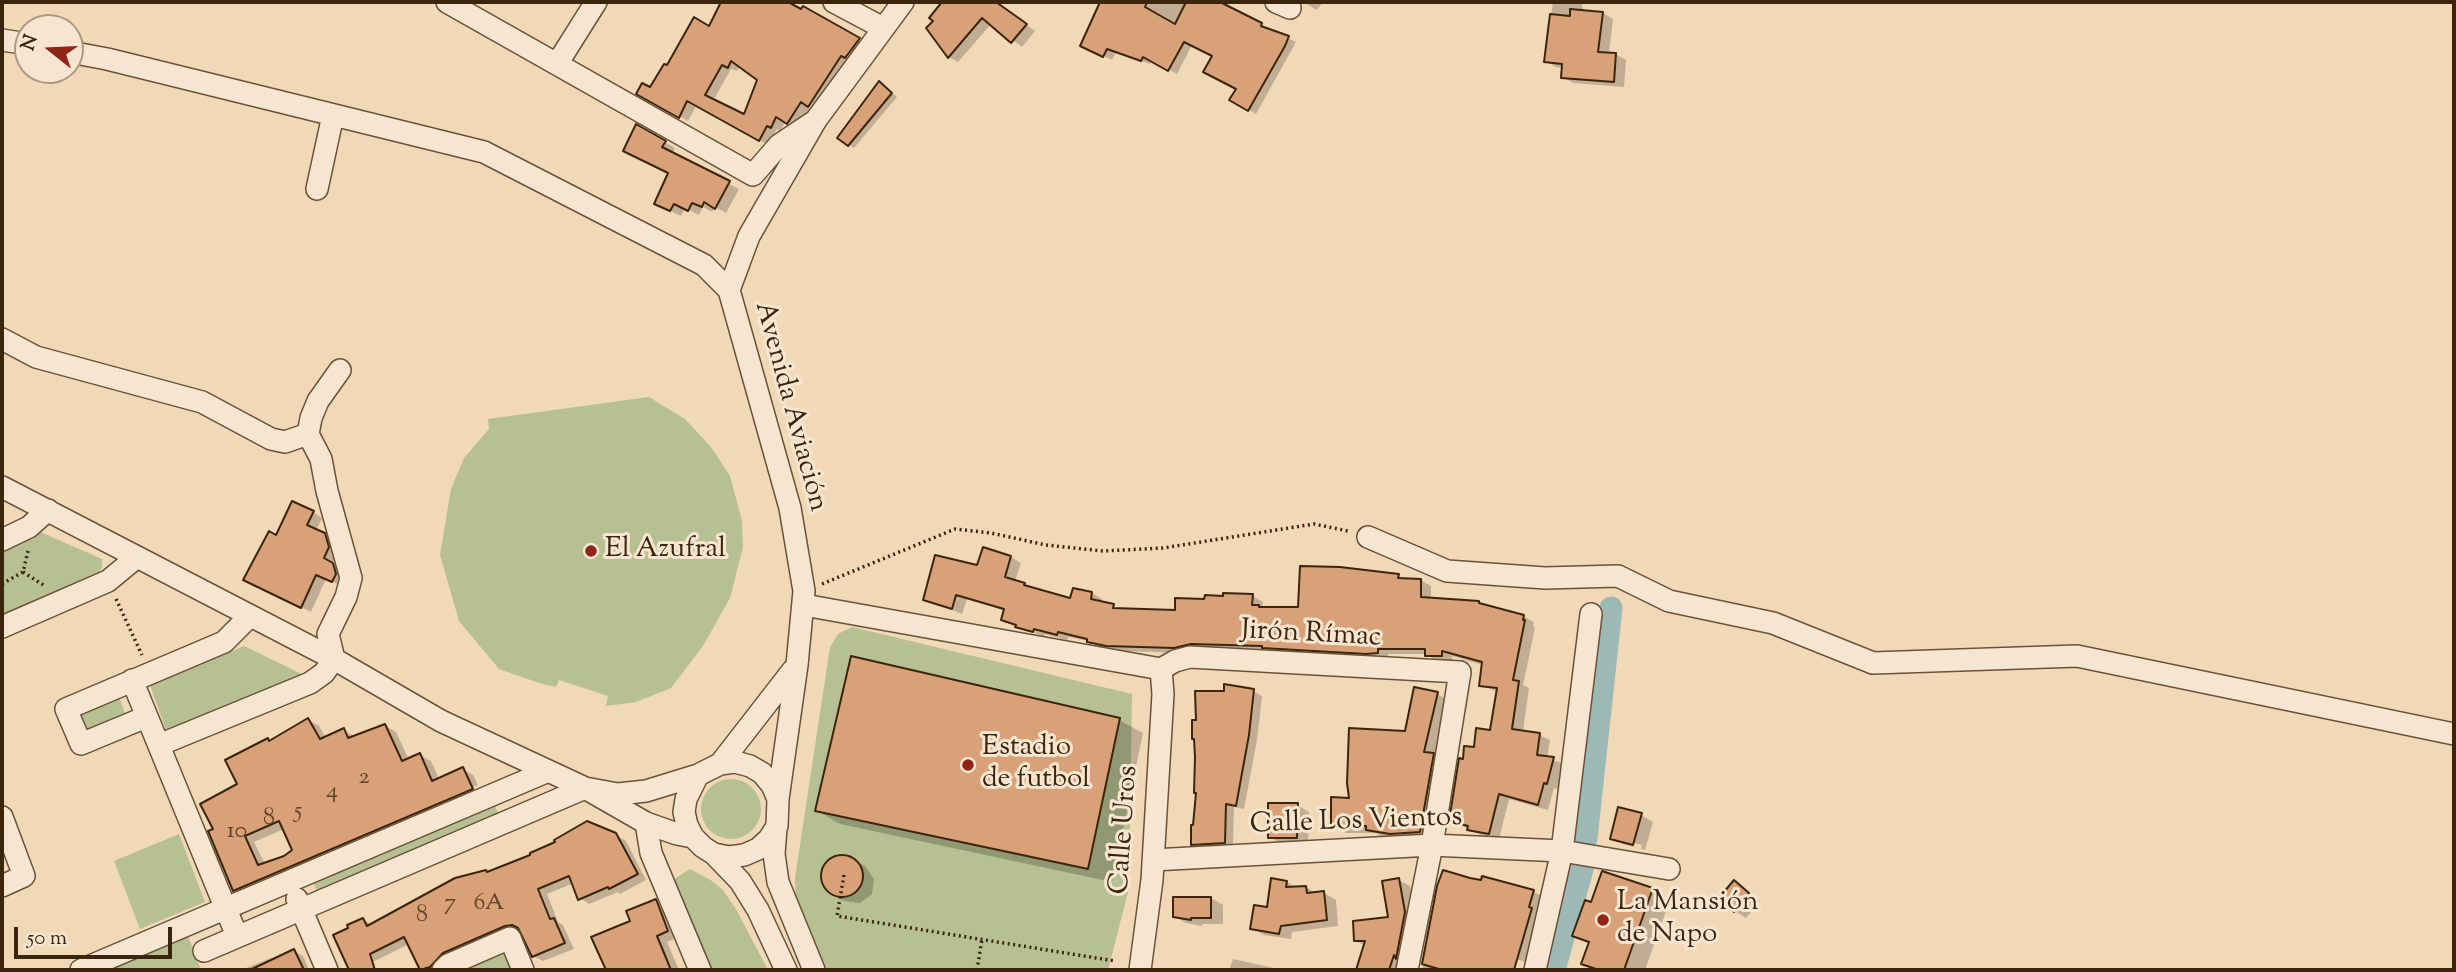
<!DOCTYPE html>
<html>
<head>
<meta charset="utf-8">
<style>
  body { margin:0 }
  #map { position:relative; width:2456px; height:972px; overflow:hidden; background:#f1d9b8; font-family:"Sorts Mill Goudy",serif }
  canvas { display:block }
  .frame { position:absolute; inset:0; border:4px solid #3c250d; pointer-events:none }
  .north { position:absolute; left:14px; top:14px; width:70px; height:70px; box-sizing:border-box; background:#f6e6d1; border:2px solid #ac9983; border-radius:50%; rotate:288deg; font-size:19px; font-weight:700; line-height:28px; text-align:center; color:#3c250d }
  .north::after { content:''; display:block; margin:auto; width:24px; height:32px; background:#8f2418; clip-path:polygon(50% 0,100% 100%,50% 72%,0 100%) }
  .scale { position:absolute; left:14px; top:927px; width:158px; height:32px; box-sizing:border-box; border:4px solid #3c250d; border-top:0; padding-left:9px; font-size:21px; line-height:24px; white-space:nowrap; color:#3c250d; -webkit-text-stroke:5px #f6e6d1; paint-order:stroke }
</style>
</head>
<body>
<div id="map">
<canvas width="2456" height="972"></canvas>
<div class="frame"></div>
<div class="north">N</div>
<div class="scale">50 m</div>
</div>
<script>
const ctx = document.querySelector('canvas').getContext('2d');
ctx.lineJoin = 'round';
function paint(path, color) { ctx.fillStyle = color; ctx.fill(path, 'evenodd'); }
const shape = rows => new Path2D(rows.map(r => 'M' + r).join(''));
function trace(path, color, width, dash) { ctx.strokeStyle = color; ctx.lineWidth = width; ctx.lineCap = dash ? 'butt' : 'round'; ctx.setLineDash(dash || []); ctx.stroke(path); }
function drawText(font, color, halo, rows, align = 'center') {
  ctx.font = font + ' "Sorts Mill Goudy",serif'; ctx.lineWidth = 6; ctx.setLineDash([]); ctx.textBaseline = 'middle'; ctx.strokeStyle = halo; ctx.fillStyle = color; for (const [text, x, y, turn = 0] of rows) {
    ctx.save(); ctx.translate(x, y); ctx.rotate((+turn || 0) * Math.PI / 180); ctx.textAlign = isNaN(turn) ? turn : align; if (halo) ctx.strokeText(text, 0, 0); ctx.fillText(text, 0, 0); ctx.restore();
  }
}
paint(shape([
  [649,397,685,419,711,447,730,476,742,521,743,547,730,598,703,646,671,688,636,702,606,706,608,696,559,680,556,687,542,684,499,669,459,621,440,555,451,489,464,458,489,429,488,419],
  [38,531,102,559,102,567,97,577,2,617,2,547],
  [852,627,1132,694,1129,888,1108,970,825,970,796,906,795,878,830,647,838,634],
  [244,646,302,674,166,730,150,685],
  [119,697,125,713,86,731,79,715],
  '701 809a30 30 0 1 1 60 0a30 30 0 1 1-60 0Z',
  [494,804,499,815,318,893,313,882],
  [179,834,205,902,140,929,114,861],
  [690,869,712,881,723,890,736,909,768,970,709,970,671,881],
  [188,936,201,970,102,970],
  [507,945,514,970,452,970]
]), '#b6c092');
paint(shape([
  [723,2,785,2,802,11,803,8,868,45,818,110,811,106,797,127,786,121,780,131,777,129,768,145,697,104,688,121,638,93,651,90,668,68,710,28],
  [740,66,759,80,745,116,713,101,731,69,737,71],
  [944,2,995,2,1035,31,1022,47,991,24,958,62,949,57,935,21,931,17],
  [1102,2,1213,2,1296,42,1256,114,1232,100,1238,88,1214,55,1192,45,1177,74,1151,60,1150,64,1116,52,1112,60,1082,45],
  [1304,2,1324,2,1316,10],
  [1553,2,1581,2,1583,10,1603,13,1613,19,1609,54,1615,54,1626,60,1624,87,1573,83,1563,77,1563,68,1556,67,1545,61],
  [884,86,897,97,854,148,849,145],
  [637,126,675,148,672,154,739,189,726,213,715,207,712,212,703,207,699,215,685,208,681,216,666,209,670,173],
  [313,512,322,518,316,531,334,540,338,553,332,564,342,570,342,586,326,579,311,612,254,584,277,537],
  [1011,557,1021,563,1015,581,1072,600,1092,593,1102,599,1101,603,1121,610,1176,612,1206,601,1253,596,1263,602,1262,609,1300,608,1301,568,1360,569,1367,573,1398,575,1406,580,1421,580,1431,586,1431,599,1486,607,1523,616,1534,622,1533,626,1535,628,1523,685,1529,688,1523,732,1539,735,1550,740,1547,758,1564,764,1558,789,1554,788,1548,810,1509,799,1499,839,1480,835,1451,820,1464,761,1491,732,1498,692,1481,685,1483,665,1452,656,1452,661,1437,661,1426,654,1388,654,1388,658,1274,653,1270,650,1202,649,1186,653,1118,651,1099,647,1088,641,1068,637,1067,640,1045,634,1044,637,1003,619,1005,611,967,599,962,614,925,599,978,567],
  [1253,691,1262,696,1257,740,1244,809,1234,807,1233,847,1201,849,1193,844],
  [1437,694,1451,702,1434,840,1405,841,1382,837,1376,833,1346,833,1332,825],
  [308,720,319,726,326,738,343,730,354,736,385,726,396,732,409,760,420,755,431,761,439,779,463,769,473,775,478,785,239,887,239,890,479,788,482,795,245,896,234,890,215,830,239,784,268,740,270,741],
  [284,829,294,851,285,858,265,864,254,842],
  [1119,720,1143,733,1112,882,840,824,816,810],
  [1297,805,1309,812,1308,844,1281,844,1270,837],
  [1641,815,1653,822,1645,850,1624,844,1612,838],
  [1622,840,1642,845,1641,849,1622,844],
  [615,835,626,841,646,880,620,894,618,892,589,904,580,898,574,883,547,894,558,922,563,925,574,949,543,961,533,956,521,930,516,930,441,970,421,970,409,944,359,969,363,920,373,925,488,873],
  [837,857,852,859,865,866,874,879,872,894,860,903,844,901,832,893,823,881,825,866],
  [1484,878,1534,892,1545,898,1529,963,1513,958,1510,970,1422,970,1439,887,1483,882],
  [1273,880,1287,882,1297,888,1306,887,1317,894,1324,893,1336,900,1338,926,1292,932,1291,939,1264,935,1252,928,1269,909],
  [1398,880,1410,886,1416,919,1407,970,1358,970,1365,946,1355,940,1390,919],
  [1734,882,1760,901,1746,918,1735,911],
  [1652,890,1670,900,1645,970,1595,970,1583,963,1589,944,1574,935,1592,904],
  [1211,898,1223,905,1223,924,1202,924,1202,926,1186,923,1174,916],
  [656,901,667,907,679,937,667,942,679,970,605,970,593,938,632,922],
  [294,951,303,956,309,970,241,970,271,958,275,960],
  [1233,959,1283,970,1229,970]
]), '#0003');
trace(shape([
  [1586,838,1611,608],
  [1554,970,1582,869]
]), '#9cb9b6', 23);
const building = shape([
  [721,2,788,2,801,9,803,6,860,38,845,58,841,56,808,107,801,102,787,124,776,117,771,128,767,126,759,141,687,101,679,118,636,94,642,83,650,87,664,64,667,65,694,17,709,26,721,2],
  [731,61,757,80,744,114,705,95,722,65,728,68,731,61],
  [942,2,996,2,1027,24,1011,43,982,18,948,58,926,28,933,21,929,18,942,2],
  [1100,2,1147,2,1145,7,1175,24,1186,2,1220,2,1262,23,1261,26,1289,36,1285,46,1248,111,1229,100,1236,89,1203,72,1212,56,1184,42,1168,71,1143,57,1141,61,1107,49,1103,57,1080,46,1100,2],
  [1570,9,1603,12,1598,52,1616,53,1614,82,1561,78,1562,64,1544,62,1550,14,1570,16,1570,9],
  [879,81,892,93,848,146,837,138,879,81],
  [636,124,666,141,662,147,730,181,715,209,704,202,702,207,692,203,688,211,674,204,670,211,654,204,668,173,623,151,636,124],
  [292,501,314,511,307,525,325,533,329,547,324,558,333,563,336,574,332,582,316,575,301,608,243,580,269,531,276,535,292,501],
  [983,547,1011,556,1005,577,1025,583,1024,585,1070,598,1073,588,1092,592,1091,599,1114,604,1113,608,1175,610,1175,598,1204,599,1205,595,1223,596,1223,593,1253,594,1252,605,1259,605,1259,607,1298,607,1300,566,1340,567,1399,574,1398,578,1421,579,1421,597,1479,601,1479,603,1524,615,1523,620,1525,620,1513,680,1519,681,1512,729,1540,733,1537,755,1554,757,1547,784,1544,783,1538,805,1499,794,1489,834,1467,830,1468,826,1449,821,1459,758,1463,759,1464,746,1474,747,1476,728,1490,730,1497,688,1479,686,1482,662,1442,651,1442,656,1425,656,1425,649,1378,649,1378,653,1366,654,1262,648,1262,646,1191,644,1174,648,1106,646,1087,642,1087,639,1058,632,1057,635,1034,629,1033,632,1015,627,1016,625,1001,620,1004,609,956,595,952,609,923,600,935,555,977,565,983,547],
  [851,656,1120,718,1088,869,815,811,851,656],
  [1224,684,1254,689,1249,735,1236,806,1226,804,1225,843,1191,845,1191,825,1193,825,1196,793,1194,793,1195,757,1194,739,1192,739,1192,720,1196,720,1195,691,1224,691,1224,684],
  [1414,687,1438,692,1424,752,1434,753,1420,832,1390,834,1366,830,1366,826,1331,826,1331,797,1349,798,1347,783,1349,728,1405,731,1414,687],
  [308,718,320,739,344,728,348,738,385,724,402,761,420,753,432,781,463,767,473,789,233,891,208,831,213,829,200,804,237,784,225,760,268,738,269,741,308,718],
  [279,821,292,850,284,856,258,865,245,836,279,821],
  [1268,803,1298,803,1297,838,1268,838,1268,803],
  [1618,807,1642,813,1633,845,1610,839,1618,807],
  [587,821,616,833,638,874,609,889,608,887,578,900,569,876,538,889,550,919,554,918,565,943,532,957,518,928,512,925,505,926,443,953,430,967,420,970,404,937,370,954,375,970,349,970,333,935,348,928,347,925,363,918,367,926,455,878,486,870,487,872,530,855,530,853,555,842,554,840,587,821],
  '821 876a21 21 0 1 1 42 0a21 21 0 1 1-42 0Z',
  [1443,870,1470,878,1481,880,1482,876,1534,890,1529,907,1532,908,1514,970,1442,970,1422,964,1437,886,1443,870],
  [1602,871,1653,888,1624,970,1599,970,1581,964,1589,942,1572,936,1585,900,1591,902,1602,871],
  [1271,878,1287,881,1286,887,1306,886,1307,893,1324,891,1327,920,1281,926,1279,934,1250,929,1254,905,1267,907,1271,878],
  [1399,878,1405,912,1396,959,1394,955,1389,970,1356,970,1365,941,1354,941,1353,921,1388,917,1382,881,1399,878],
  [1734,880,1749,893,1734,912,1718,899,1734,880],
  [1173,897,1211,897,1211,918,1191,918,1191,920,1173,917,1173,897],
  [656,899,668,931,657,936,671,970,606,970,591,937,630,921,626,911,656,899],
  [294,949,304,970,250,970,294,949]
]);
paint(building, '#d9a178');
trace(building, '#3c250d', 2);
const minor = shape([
  [447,2,753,175,779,145,815,121],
  [834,2,883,28],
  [1276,2,1290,8],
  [2,40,28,44],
  [70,52,107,59,484,152,704,265,729,290],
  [557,64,596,2],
  [317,189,333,115],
  [2,339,36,357,202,402,271,439,285,442,308,434],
  [2,487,334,659,441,721,585,788,646,823,677,834,693,837],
  [1368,537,1447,571,1545,578,1618,576,1669,601,1773,623,1873,663,2077,656,2454,734],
  [2,540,29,527,48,510],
  [804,605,1161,669,1163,694,1152,880,1140,970],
  [2,627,108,581,137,557],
  [1161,669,1175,661,1190,657,1460,672,1432,845,1407,970],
  [132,680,237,936],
  [146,717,81,744,66,709,224,642,250,616],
  [159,745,310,683,324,673,334,659,328,634,346,597,351,578,327,491,321,459,308,434,311,418,318,401,340,370],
  [720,764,793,670],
  [778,799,797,665,804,591,790,508,729,290,749,236,816,120,903,2],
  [2,817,24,876,2,886],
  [646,823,651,853,700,970],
  [776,828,774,854,778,882,814,970],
  [714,854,729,857,744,855,758,849,769,839,777,826,778,799,772,785,762,773,750,766,735,762,720,764,698,775,686,799,684,812,687,825,693,837,703,847,714,854,740,881,758,910,786,970],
  [1153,860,1432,845,1562,851,1669,869],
  [297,899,327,970],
  [204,951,585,788,618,794,646,791,698,775],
  [81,970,546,772],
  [443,970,448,965,510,938,523,970],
  [1535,970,1562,851,1591,614]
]);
trace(minor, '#695238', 24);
trace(shape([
  [23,572,45,586],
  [2,584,23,572,28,551],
  [822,584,955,529,991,533,1046,545,1103,551,1163,548,1314,524,1348,531],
  [116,599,142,655],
  [844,875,837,916,1115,961],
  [977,970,982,939]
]), '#3c250d', 3.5, [2, 3.5]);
trace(minor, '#f6e6d1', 21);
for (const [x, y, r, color] of [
  [591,551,7,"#8f2418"],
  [968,765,7,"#8f2418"],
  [1603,920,7,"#8f2418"]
]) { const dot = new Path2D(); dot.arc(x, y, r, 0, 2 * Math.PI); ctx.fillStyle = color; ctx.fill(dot); trace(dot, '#f6e6d1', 2.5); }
drawText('24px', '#634428', null, [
  ["2",364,779],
  ["4",332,793],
  ["5",298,813],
  ["8",269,820],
  ["10",237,833],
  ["7",450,905],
  ["6A",489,905],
  ["8",422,917]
]);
drawText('28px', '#3c250d', '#f6e6d1', [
  ["Avenida Aviación",789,407,75],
  ["Jirón Rímac",1311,636,3],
  ["Calle Los Vientos",1356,823,-2],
  ["Calle Uros",1126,830,-86]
]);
drawText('28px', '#3c250d', '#f6e6d1', [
  ["El Azufral",605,551],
  ["Estadio",982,749],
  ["de futbol",982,781],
  ["La Mansión",1617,904],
  ["de Napo",1617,936]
], 'left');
</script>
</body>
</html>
